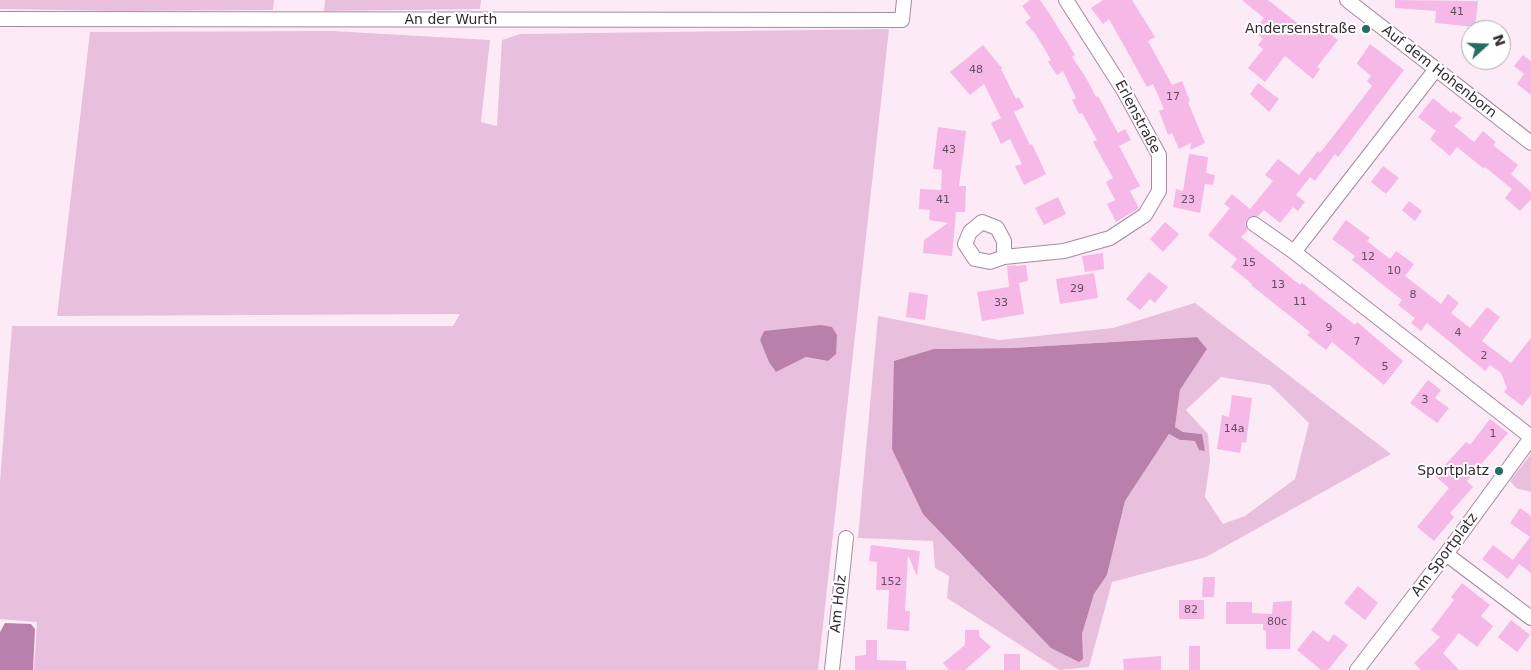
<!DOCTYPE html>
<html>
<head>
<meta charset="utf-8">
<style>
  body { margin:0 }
  #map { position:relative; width:1531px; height:670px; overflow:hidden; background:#fceaf7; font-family:"DejaVu Sans",sans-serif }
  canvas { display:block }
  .north { position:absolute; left:1461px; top:20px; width:50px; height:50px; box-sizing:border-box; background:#fff; border:1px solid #aea9ad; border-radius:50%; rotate:70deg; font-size:14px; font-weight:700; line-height:20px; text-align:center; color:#352932 }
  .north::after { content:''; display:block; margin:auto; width:18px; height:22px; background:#246d65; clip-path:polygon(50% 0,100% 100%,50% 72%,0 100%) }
</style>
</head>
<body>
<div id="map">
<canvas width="1531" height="670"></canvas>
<div class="north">N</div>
</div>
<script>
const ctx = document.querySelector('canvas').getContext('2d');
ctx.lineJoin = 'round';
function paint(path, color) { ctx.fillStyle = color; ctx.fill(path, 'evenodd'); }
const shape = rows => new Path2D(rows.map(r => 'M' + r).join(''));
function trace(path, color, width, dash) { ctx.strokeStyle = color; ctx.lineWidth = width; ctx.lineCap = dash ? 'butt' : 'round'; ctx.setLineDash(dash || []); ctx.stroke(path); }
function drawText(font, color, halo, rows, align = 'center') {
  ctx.font = font + ' "DejaVu Sans",sans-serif'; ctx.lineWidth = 4; ctx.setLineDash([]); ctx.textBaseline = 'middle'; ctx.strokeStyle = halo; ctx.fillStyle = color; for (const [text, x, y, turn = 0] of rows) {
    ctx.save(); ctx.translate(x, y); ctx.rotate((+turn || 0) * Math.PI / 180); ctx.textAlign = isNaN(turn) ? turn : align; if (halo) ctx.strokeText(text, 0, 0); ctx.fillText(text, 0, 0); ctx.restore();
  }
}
paint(shape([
  [0,0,274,0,273,10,118,11,0,9],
  [325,0,481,0,480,9,324,11],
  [889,29,818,670,34,670,37,622,0,619,0,482,12,326,453,326,460,314,57,316,90,32,332,31,490,40,481,122,497,126,502,40,520,34],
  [837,335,827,361,806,357,776,372],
  [1195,303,1391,454,1206,557,1112,582,1089,667,1059,670,947,598,949,576,935,568,933,541,858,538,878,316,999,340,1113,328],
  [1197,337,1207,349,1180,390,1175,427,1183,432,1202,434,1195,441,1180,440,1169,434,1125,501,1107,575,1094,594,1082,634,934,349,1013,348],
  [1221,377,1270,385,1309,423,1295,479,1245,516,1223,524,1205,497,1210,461,1208,434,1186,410],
  [1531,454,1531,492,1516,488,1510,481]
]), '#e9bfde');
paint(shape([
  [821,325,832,327,837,335,836,354,828,361,806,357,776,372,769,362,760,340,764,331],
  [1197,337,1207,349,1180,390,1175,427,1183,432,1202,434,1205,451,1199,450,1195,441,1180,440,1169,434,1125,501,1107,575,1094,594,1082,634,1083,659,1079,662,1051,648,923,514,892,449,894,361,934,349,1013,348],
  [5,623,31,624,35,629,33,670,0,670,0,632]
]), '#ba80ac');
paint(shape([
  [1030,0,1040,0,1051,16,1075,55,1072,57,1085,76,1096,97,1098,96,1118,133,1125,129,1131,140,1119,146,1140,186,1130,191,1139,208,1116,222,1107,204,1115,200,1106,182,1113,178,1093,142,1097,140,1082,113,1079,114,1072,100,1076,98,1063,71,1057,75,1048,62,1051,60,1036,35,1025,22,1031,18,1022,6],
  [1103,0,1132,0,1155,37,1148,41,1172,85,1182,81,1190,101,1188,102,1205,143,1190,150,1191,143,1179,149,1172,133,1168,135,1159,111,1164,109,1153,84,1147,87,1109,19,1103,24,1091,8],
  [1242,0,1268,0,1314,36,1321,27,1338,40,1317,67,1320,69,1313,79,1285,56,1265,82,1248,68,1263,49,1258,45,1263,39,1254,31,1264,18],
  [1395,0,1478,1,1475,27,1435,23,1436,11,1395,8],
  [1370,44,1404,70,1338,157,1335,154,1315,181,1310,177,1296,195,1305,202,1298,211,1293,207,1280,223,1264,210,1258,216,1251,216,1247,219,1245,224,1248,230,1241,237,1300,285,1302,283,1355,325,1357,322,1403,361,1384,385,1332,342,1326,350,1307,335,1310,332,1251,285,1252,284,1231,267,1237,259,1208,235,1230,208,1224,204,1232,194,1250,209,1273,181,1265,175,1278,159,1299,175,1318,151,1320,153,1372,86,1367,81,1371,76,1358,65,1357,63],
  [983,45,1002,68,1001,69,1016,99,1019,97,1024,107,1014,112,1030,145,1032,144,1046,174,1024,185,1015,166,1022,164,1010,139,1001,144,991,123,1001,118,984,84,970,95,950,72],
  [1523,55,1531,61,1531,95,1517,84,1524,74,1514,66],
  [1258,83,1279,99,1269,112,1250,94],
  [1433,98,1451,113,1453,111,1462,118,1454,126,1474,142,1483,131,1496,142,1493,145,1518,165,1511,174,1531,192,1531,199,1520,211,1505,198,1512,189,1485,167,1483,168,1457,147,1450,156,1430,139,1436,131,1418,117],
  [938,127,966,131,959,186,966,186,965,212,956,212,952,256,923,253,924,240,948,223,929,220,930,210,919,209,920,189,941,190,942,170,933,169],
  [1189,154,1208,157,1206,173,1215,175,1213,185,1205,184,1200,213,1173,207,1176,189,1183,191],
  [1383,166,1399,178,1386,194,1371,182],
  [1058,197,1066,214,1044,225,1035,208],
  [1409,201,1422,211,1415,221,1402,210],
  [1346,220,1370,238,1367,241,1390,259,1396,251,1414,264,1405,276,1441,304,1448,294,1459,303,1451,313,1470,328,1487,307,1500,317,1482,341,1511,363,1531,338,1531,395,1522,406,1504,392,1507,388,1501,373,1490,365,1485,371,1427,323,1421,331,1411,323,1415,318,1398,305,1402,300,1352,260,1355,256,1332,239],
  [1165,222,1179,234,1163,252,1150,239],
  [1103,253,1104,269,1085,272,1082,256],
  [1016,265,1016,266,1026,265,1028,281,1019,283,1024,314,982,321,977,292,1009,287,1007,266],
  [1149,272,1168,287,1155,303,1150,299,1140,310,1126,299],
  [1094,273,1098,298,1060,304,1056,279],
  [909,292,928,295,925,320,906,317],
  [1428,380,1441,390,1435,398,1449,408,1437,423,1410,403],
  [1232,395,1252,398,1246,443,1242,442,1240,453,1217,449,1222,415,1229,417],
  [1490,419,1508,433,1467,481,1473,487,1450,513,1454,517,1434,541,1417,527,1449,488,1435,476,1466,442,1470,445],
  [1520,508,1531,516,1531,573,1519,564,1508,579,1482,559,1493,545,1513,560,1530,537,1510,523],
  [871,545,920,551,917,576,908,555,905,611,910,611,909,631,887,629,889,590,876,590,877,562,869,561],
  [1203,577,1215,577,1214,597,1202,597],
  [1462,583,1490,605,1481,616,1493,626,1477,647,1459,633,1443,653,1459,670,1421,670,1414,663,1440,637,1431,630,1454,600,1451,597],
  [1358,586,1378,603,1365,620,1344,603],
  [1179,600,1204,600,1204,619,1179,619],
  [1292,601,1290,649,1266,649,1266,631,1263,630,1263,624,1226,624,1226,602,1252,602,1252,613,1272,614,1273,602],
  [1511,620,1530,635,1517,652,1498,637],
  [965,630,979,630,979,636,991,647,965,670,949,670,943,663,965,645],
  [1313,630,1328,642,1334,634,1348,645,1328,670,1321,670,1297,650],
  [866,640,877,640,877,660,906,661,906,670,855,670,855,656,866,655],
  [1189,646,1200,646,1200,670,1189,670],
  [1004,654,1020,654,1020,670,1004,670],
  [1161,656,1161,670,1124,670,1123,659]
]), '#f6b8e7');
const minor = shape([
  [1347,0,1531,143],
  [0,19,902,20,904,0],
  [1436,69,1294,252,1531,437],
  [1254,224,1294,252],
  [1004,257,1004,241,997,228,982,222,970,232,965,244,975,259,990,262,1004,257,1064,251,1110,238,1145,215,1159,191,1159,155,1124,91,1066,0],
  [1446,554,1531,618],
  [832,670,846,538],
  [1357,670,1446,554,1531,438]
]);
trace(minor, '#a68a9f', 16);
trace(minor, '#fff', 14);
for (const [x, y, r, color] of [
  [1366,29,5,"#246d65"],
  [1499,471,5,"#246d65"]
]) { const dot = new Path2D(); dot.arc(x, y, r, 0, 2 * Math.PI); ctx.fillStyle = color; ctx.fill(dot); trace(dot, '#fff', 2); }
drawText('11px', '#654d5f', null, [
  ["41",1457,12],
  ["48",976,70],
  ["17",1173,97],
  ["43",949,150],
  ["41",943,200],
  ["23",1188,200],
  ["12",1368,257],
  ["15",1249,263],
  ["10",1394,271],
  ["13",1278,285],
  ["29",1077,289],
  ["8",1413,295],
  ["11",1300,302],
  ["33",1001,303],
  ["9",1329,328],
  ["4",1458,333],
  ["7",1357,342],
  ["2",1484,356],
  ["5",1385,367],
  ["3",1425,400],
  ["14a",1234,429],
  ["1",1493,434],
  ["152",891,582],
  ["82",1191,610],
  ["80c",1277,622]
]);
drawText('14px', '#352932', '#fff', [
  ["An der Wurth",451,20],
  ["Auf dem Hohenborn",1439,72,38],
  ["Erlenstraße",1137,117,62],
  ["Am Sportplatz",1445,555,-53],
  ["Am Holz",839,604,-84]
]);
drawText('14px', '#352932', '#fff', [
  ["Andersenstraße",1356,29],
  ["Sportplatz",1489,471]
], 'right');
</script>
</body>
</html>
